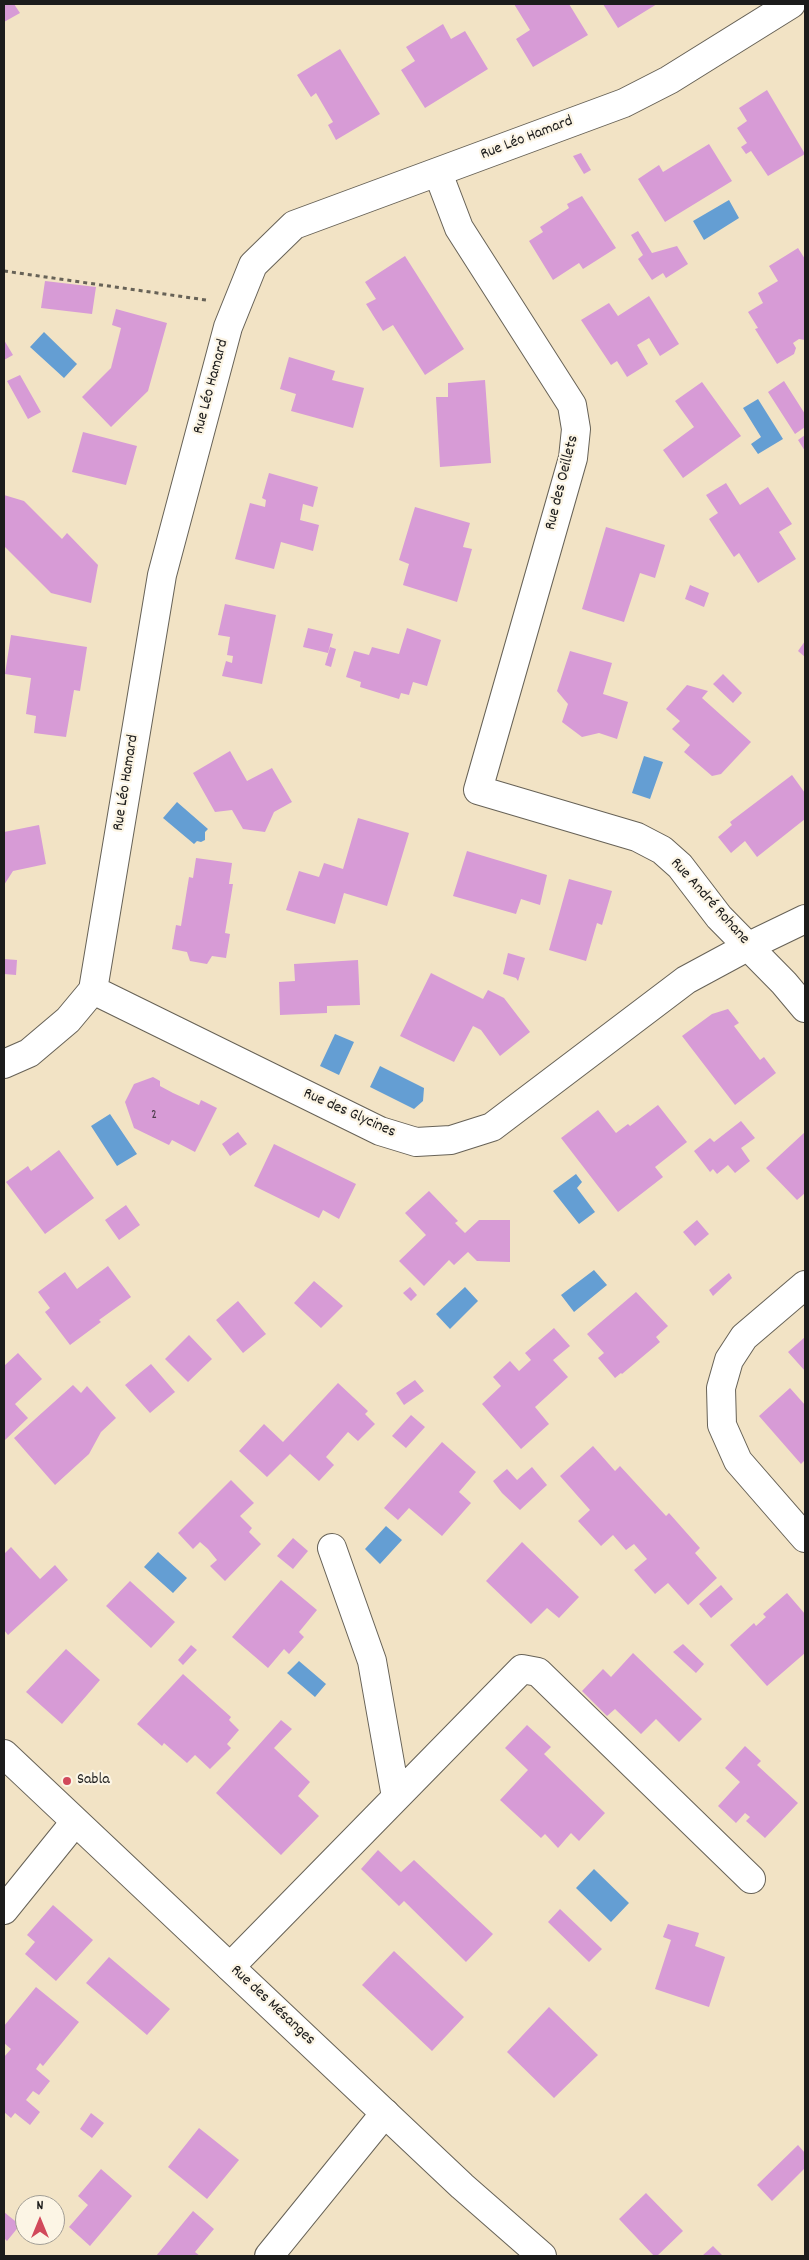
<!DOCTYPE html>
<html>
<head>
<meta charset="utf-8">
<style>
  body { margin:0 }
  #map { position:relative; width:809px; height:2260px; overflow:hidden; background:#f2e3c5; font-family:Dekko,sans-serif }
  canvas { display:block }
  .frame { position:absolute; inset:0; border:5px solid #1c1c1c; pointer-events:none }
  .north { position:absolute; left:15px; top:2195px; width:50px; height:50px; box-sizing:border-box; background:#fcf5e5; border:1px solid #a29e95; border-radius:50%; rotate:0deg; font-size:14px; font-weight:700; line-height:20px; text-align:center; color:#1c1c1c }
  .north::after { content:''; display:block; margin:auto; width:18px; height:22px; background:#d1495b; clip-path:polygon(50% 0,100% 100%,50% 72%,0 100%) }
</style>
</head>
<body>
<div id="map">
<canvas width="809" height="2260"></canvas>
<div class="frame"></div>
<div class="north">N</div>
</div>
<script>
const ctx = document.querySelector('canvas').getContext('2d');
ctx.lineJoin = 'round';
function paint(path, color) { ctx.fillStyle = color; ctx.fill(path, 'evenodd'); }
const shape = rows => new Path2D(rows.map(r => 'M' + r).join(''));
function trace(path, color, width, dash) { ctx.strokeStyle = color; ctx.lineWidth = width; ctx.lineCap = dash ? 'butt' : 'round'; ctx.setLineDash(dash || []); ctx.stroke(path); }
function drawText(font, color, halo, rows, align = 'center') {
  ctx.font = font + ' Dekko,sans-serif'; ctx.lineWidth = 4.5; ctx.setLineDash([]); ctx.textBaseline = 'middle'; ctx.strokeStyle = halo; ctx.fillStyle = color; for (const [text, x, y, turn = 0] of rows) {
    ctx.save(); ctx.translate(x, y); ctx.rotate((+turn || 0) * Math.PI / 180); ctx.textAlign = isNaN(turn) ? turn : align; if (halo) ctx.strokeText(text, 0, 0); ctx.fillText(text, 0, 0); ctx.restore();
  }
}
paint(shape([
  [729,200,739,218,704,240,693,221],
  [44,332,77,364,64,378,30,347],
  [758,399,783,439,758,454,751,444,761,437,743,408],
  [644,756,663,762,650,799,632,793],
  [177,802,208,829,205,832,205,840,201,842,197,841,194,844,163,818],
  [335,1034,354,1042,339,1075,320,1066],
  [380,1066,424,1088,423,1101,414,1109,370,1087],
  [110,1114,137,1154,117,1166,91,1126],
  [576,1174,582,1182,577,1188,595,1212,579,1224,553,1191],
  [594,1270,607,1285,574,1312,561,1295],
  [465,1287,478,1301,450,1329,436,1314],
  [386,1526,402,1540,380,1564,365,1549],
  [158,1552,187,1578,173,1593,144,1567],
  [299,1661,326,1684,315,1697,287,1673],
  [594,1869,629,1903,611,1922,576,1888]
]), '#649ed3');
paint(shape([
  [4,4,14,4,20,13,4,22],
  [514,4,569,4,588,35,533,67,516,39,530,30],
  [603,4,657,4,618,28],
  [443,24,451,39,465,31,488,69,425,108,401,70,415,61,406,47],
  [340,49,380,114,336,140,328,125,333,122,316,93,311,97,297,75],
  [767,90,805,154,768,176,751,151,746,154,741,147,747,143,737,128,747,121,739,108],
  [709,144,732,181,665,222,638,179,659,165,663,172],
  [581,153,591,170,584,174,573,156],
  [582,196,616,248,583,269,579,263,553,280,529,241,543,232,540,227,569,208,567,204],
  [638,231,652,253,677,246,688,264,666,278,663,273,652,280,638,259,643,255,631,235],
  [798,248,805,259,805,340,799,339,793,343,796,348,794,354,777,364,755,329,758,328,748,312,763,303,758,293,778,281,769,266],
  [405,256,464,349,425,375,393,325,383,331,366,304,376,299,365,282],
  [45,281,96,287,92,314,41,308],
  [649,296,679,344,660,356,649,338,637,345,648,364,627,377,617,361,611,365,581,320,609,303,618,316],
  [116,309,167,323,148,391,111,427,82,397,111,368,121,328,112,325],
  [4,340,13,355,4,360],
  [289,357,335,371,332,380,364,388,353,428,291,411,296,394,280,389],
  [20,375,41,412,28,419,7,381],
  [485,380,491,463,440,467,436,397,448,397,448,383],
  [784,381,805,414,805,427,795,434,768,392],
  [702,382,741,436,683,478,663,450,694,427,675,401],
  [83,432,137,446,126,485,72,472],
  [805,435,805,451,798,440],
  [269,473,318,487,313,507,303,504,300,520,319,525,313,551,281,542,274,569,235,559,250,503,265,507,266,500,262,498],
  [726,483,740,505,768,487,792,524,779,532,796,559,758,583,739,553,734,557,709,519,718,513,706,495],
  [4,495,24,501,62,539,67,533,98,565,91,603,51,593,4,546],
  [415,507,470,523,463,547,472,549,457,602,403,585,409,564,399,560],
  [606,527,665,545,655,578,640,573,624,622,582,609],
  [690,585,709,593,704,607,685,599],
  [225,604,276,615,262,684,222,676,226,661,232,663,233,656,227,655,230,637,218,635],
  [308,628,333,634,328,653,303,647],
  [407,628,441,640,427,686,413,682,409,695,401,693,399,699,360,687,361,682,346,677,354,651,369,655,372,647,399,654],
  [11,635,87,647,80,691,74,690,66,737,34,733,36,716,26,714,31,678,5,674],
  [805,641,805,657,798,651],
  [330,647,336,649,331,667,325,665],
  [570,651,612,663,603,694,628,702,617,739,599,733,582,737,562,722,568,704,557,691],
  [723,674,742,693,733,703,713,684],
  [687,685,708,691,702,698,751,742,721,774,712,776,684,752,690,745,672,729,680,721,666,709],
  [230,751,247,781,272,768,292,802,274,812,265,832,243,829,232,810,215,812,193,773],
  [792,775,805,793,805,819,757,857,745,841,731,853,718,837,732,825,730,822],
  [358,818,409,833,387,906,344,893,335,924,286,910,299,871,319,877,324,863,343,869],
  [39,825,46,864,13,871,4,885,4,832],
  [467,851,547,875,540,905,521,899,516,914,453,896],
  [196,858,232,863,229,884,233,884,225,933,230,934,226,958,212,956,207,964,190,961,187,952,172,949,176,925,181,926,189,877,193,878],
  [569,879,612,891,602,925,597,923,586,961,549,950],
  [508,953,525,958,518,981,516,978,503,974],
  [4,959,17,960,16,975,4,974],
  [358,960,360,1005,327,1006,327,1013,280,1015,279,982,295,981,294,964],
  [431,973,483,999,488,990,504,998,530,1032,500,1056,481,1030,473,1026,454,1062,400,1036],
  [728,1009,739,1023,734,1026,760,1060,764,1057,776,1073,735,1105,682,1036,712,1014],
  [153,1077,160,1081,160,1086,173,1093,199,1105,201,1100,217,1108,195,1152,172,1140,169,1145,134,1128,125,1102,134,1084],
  [658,1105,687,1142,655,1167,663,1177,618,1212,561,1138,598,1110,616,1133,628,1124,630,1126],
  [741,1121,755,1138,741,1148,750,1161,735,1173,728,1165,717,1174,713,1169,710,1172,694,1151,710,1138,714,1142],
  [238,1132,247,1144,230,1156,222,1144],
  [805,1132,805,1193,797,1200,766,1168],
  [274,1144,356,1184,339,1219,323,1210,319,1218,254,1186],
  [59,1150,94,1198,45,1234,6,1182,28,1166,31,1171],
  [429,1191,458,1221,455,1223,465,1233,479,1220,510,1220,510,1262,477,1261,468,1252,454,1265,449,1260,424,1286,399,1261,426,1235,405,1213],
  [126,1205,140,1225,119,1240,105,1220],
  [697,1220,709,1234,695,1246,683,1232],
  [108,1266,131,1297,99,1320,101,1322,70,1345,45,1312,50,1308,38,1292,65,1272,77,1289],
  [729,1273,732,1278,713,1296,709,1290],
  [314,1281,343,1306,321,1328,294,1303],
  [410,1287,417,1295,411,1301,403,1293],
  [636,1292,668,1326,656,1337,660,1342,622,1374,621,1373,615,1378,598,1358,604,1353,587,1334],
  [238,1301,266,1334,243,1353,216,1320],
  [554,1328,570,1346,553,1360,568,1377,535,1407,549,1424,521,1449,482,1404,501,1386,493,1377,510,1361,519,1371,531,1360,525,1353],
  [189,1335,212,1359,188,1382,165,1359],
  [805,1337,805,1371,788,1352],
  [18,1353,42,1379,15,1404,28,1418,4,1441,4,1366],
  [151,1364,175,1392,150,1413,125,1385],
  [415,1380,424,1391,404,1405,396,1393],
  [338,1383,368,1411,365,1414,375,1424,358,1441,348,1432,326,1457,334,1465,319,1481,290,1454,267,1477,239,1451,264,1424,283,1442],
  [73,1385,81,1393,87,1386,116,1418,101,1432,89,1454,55,1485,14,1438],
  [790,1388,805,1405,805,1460,801,1464,759,1416],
  [411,1415,425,1427,406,1448,392,1436],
  [442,1442,476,1472,459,1492,471,1503,442,1536,409,1508,398,1520,384,1508],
  [593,1446,615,1471,620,1466,666,1516,669,1513,700,1548,695,1553,717,1578,688,1605,668,1583,655,1594,634,1570,647,1559,634,1544,626,1550,613,1535,601,1546,578,1521,590,1510,560,1476],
  [532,1467,547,1485,520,1510,502,1493,493,1481,507,1469,517,1480],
  [231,1480,254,1503,240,1516,252,1528,249,1532,261,1544,225,1581,210,1566,217,1560,208,1549,200,1542,193,1549,178,1533],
  [293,1538,308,1551,293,1569,277,1556],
  [522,1542,579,1597,559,1618,547,1608,531,1624,486,1581],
  [11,1547,40,1579,55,1565,68,1580,8,1635,4,1630,4,1554],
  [281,1580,317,1610,299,1632,304,1637,289,1654,284,1649,268,1668,232,1637],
  [130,1581,175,1622,151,1648,106,1606],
  [721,1585,733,1599,711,1618,699,1604],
  [787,1593,805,1614,805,1653,767,1686,730,1645,754,1623,756,1626,766,1617,763,1614],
  [683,1644,704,1664,696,1673,673,1652],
  [191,1645,197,1650,183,1665,178,1660],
  [66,1649,100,1680,62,1724,26,1692],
  [633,1653,702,1719,679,1742,656,1719,641,1734,615,1709,607,1716,582,1691,603,1669,611,1677],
  [183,1674,231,1717,229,1720,239,1730,227,1744,231,1748,210,1769,195,1755,187,1763,164,1743,162,1746,137,1724],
  [281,1720,292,1729,274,1748,310,1782,298,1796,319,1816,281,1855,216,1793],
  [527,1725,551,1747,544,1754,605,1813,579,1841,571,1833,558,1848,545,1834,541,1838,500,1800,528,1770,505,1748],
  [745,1746,761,1761,757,1765,798,1803,765,1838,746,1821,750,1817,745,1813,736,1823,718,1806,740,1782,725,1768],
  [378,1850,401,1872,414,1860,493,1934,466,1962,404,1901,399,1906,361,1869],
  [53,1905,93,1940,56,1981,25,1954,35,1942,27,1935],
  [560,1909,602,1949,589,1962,548,1922],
  [668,1924,699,1933,695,1946,725,1957,709,2007,655,1989,671,1940,663,1937],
  [394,1951,464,2017,432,2051,362,1985],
  [109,1957,170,2009,147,2035,86,1983],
  [36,1987,79,2022,43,2066,40,2063,36,2069,50,2081,39,2095,33,2091,26,2100,40,2112,30,2125,15,2113,11,2118,4,2112,4,2057,11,2049,4,2043,4,2026],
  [549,2007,598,2055,554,2098,507,2052],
  [91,2113,104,2123,92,2138,80,2129],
  [199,2128,239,2160,207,2199,168,2167],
  [798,2145,805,2153,805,2168,772,2201,757,2185],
  [101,2169,132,2196,90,2246,69,2227,88,2205,78,2196],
  [646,2193,683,2231,657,2256,654,2256,619,2219],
  [193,2211,214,2229,195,2252,200,2256,156,2256],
  [4,2212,20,2225,7,2241,4,2238],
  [55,2214,65,2223,55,2235],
  [713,2246,723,2256,702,2256]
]), '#d79bd6');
const minor = shape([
  [438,173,459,228,572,405,576,429,573,458,478,790,637,837,662,850,680,866,719,917,784,983,805,1008],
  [93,990,380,1131,416,1142,451,1140,492,1127,686,980,749,946,805,919],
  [4,1064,29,1053,68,1020,93,990,162,575,228,327,253,265,294,225,624,103,669,80,791,4],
  [805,1285,744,1337,729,1360,721,1388,722,1425,738,1461,805,1538],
  [332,1548,372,1661,396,1797],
  [4,1910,75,1822],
  [230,1967,522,1669,538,1672,751,1879],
  [269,2256,385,2113]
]);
const major = shape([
  [4,1754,462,2186,542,2256]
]);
trace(minor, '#676257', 30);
trace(major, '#676257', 30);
trace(shape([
  [4,271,206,300]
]), '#676257', 3, [4, 4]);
trace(minor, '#fff', 28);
trace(major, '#fff', 28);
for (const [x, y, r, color] of [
  [67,1781,5,"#d1495b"]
]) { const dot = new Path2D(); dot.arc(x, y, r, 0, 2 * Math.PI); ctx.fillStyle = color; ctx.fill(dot); trace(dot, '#fcf5e5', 2); }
drawText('14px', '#4b3c4a', null, [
  ["2",154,1116]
]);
drawText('16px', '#1c1c1c', '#fcf5e5', [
  ["Rue Léo Hamard",527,139,-21],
  ["Rue Léo Hamard",212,387,-75],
  ["Rue des Oeillets",563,483,-76],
  ["Rue Léo Hamard",127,783,-81],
  ["Rue André Rohane",709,902,48],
  ["Rue des Glycines",349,1114,24],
  ["Rue des Mésanges",272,2006,43]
]);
drawText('16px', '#1c1c1c', '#fcf5e5', [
  ["Sabla",77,1781]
], 'left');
</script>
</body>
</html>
